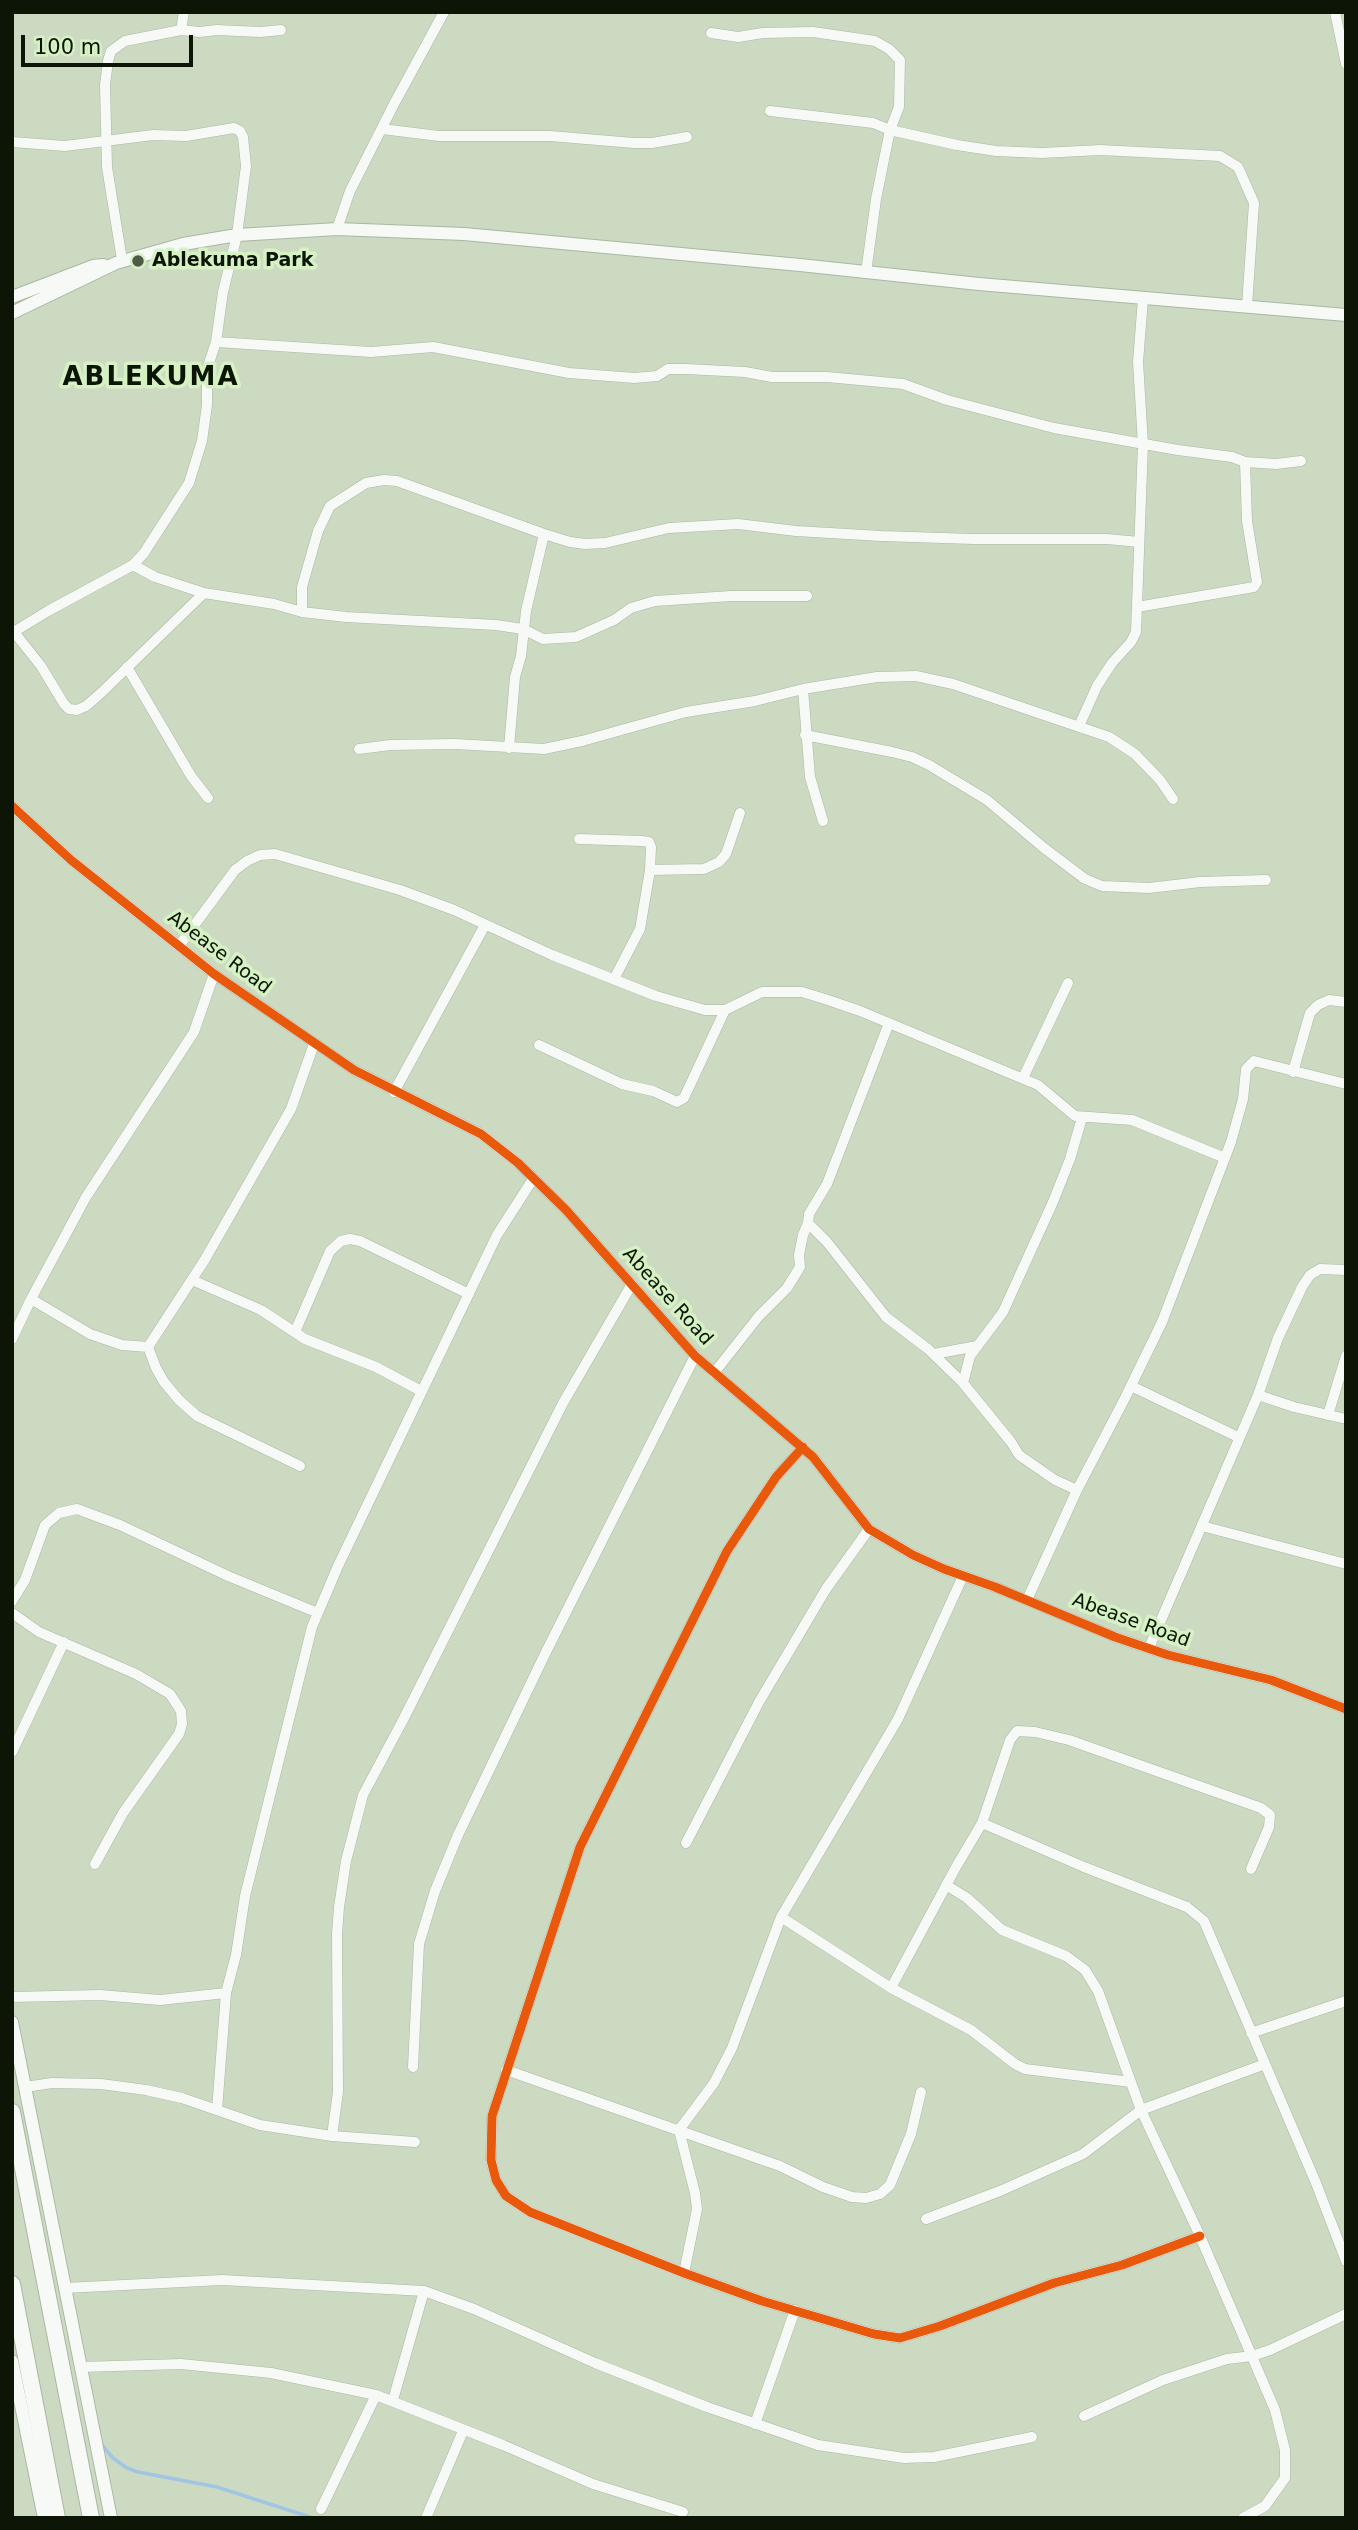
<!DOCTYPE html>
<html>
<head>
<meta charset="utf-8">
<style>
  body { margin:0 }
  #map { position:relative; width:1358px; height:2530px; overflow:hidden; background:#ccdac2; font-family:"DejaVu Sans",sans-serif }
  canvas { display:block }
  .frame { position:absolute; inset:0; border:14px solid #0c1506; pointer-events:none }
  .scale { position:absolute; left:21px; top:35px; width:172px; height:32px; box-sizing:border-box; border:4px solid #0c1506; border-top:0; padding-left:9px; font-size:21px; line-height:24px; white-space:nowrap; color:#0c1506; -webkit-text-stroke:5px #d6f2c5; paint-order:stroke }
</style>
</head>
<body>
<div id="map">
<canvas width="1358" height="2530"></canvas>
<div class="frame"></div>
<div class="scale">100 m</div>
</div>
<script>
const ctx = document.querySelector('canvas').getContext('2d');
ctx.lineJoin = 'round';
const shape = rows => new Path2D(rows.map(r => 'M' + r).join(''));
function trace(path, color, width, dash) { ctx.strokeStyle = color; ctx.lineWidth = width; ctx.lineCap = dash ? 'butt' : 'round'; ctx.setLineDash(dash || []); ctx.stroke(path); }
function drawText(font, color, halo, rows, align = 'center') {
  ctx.font = font + ' "DejaVu Sans",sans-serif'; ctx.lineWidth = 7; ctx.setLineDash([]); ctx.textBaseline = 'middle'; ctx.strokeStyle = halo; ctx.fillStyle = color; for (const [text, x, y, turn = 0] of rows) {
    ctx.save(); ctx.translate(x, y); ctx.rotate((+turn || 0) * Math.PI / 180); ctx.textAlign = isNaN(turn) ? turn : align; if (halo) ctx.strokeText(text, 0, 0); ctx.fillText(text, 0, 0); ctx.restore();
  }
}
trace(shape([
  [101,2444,113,2458,127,2468,138,2472,217,2487,313,2518]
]), '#a2c5e4', 3.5);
const minor = shape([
  [1335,12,1346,64],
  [181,30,184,12],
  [711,33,738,37,763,33,813,32,875,41,889,49,900,60,899,107,890,130,876,199,866,273],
  [770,111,873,123,890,130,957,145,996,151,1042,153,1100,150,1220,156,1238,167,1254,203,1247,306],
  [382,129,439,136,550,136,634,143,652,143,687,137],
  [12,142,65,146,153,135,186,136,234,128,240,131,243,137,246,166,237,235,223,292,216,342,207,369,207,405,202,441,189,483,144,553,133,565,48,611,12,633],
  [337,229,350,191,394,104,444,12],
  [122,260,107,167,105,85,108,61,111,51,125,41,181,30,199,32,217,30,260,32,281,30],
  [216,342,371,352,433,347,569,373,635,378,657,376,668,369,686,369,745,372,772,377,827,377,903,384,947,400,1054,428,1178,450,1232,457,1245,462,1276,464,1301,461],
  [133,565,155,577,204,593,274,604,302,612,346,617,496,625,523,629,543,639,576,637,614,620,631,608,655,601,731,596,807,596],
  [1137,607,1254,587,1257,582,1247,521,1245,462],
  [302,612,302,587,318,531,330,506,366,483,384,480,397,481,544,534,570,542,585,544,605,543,669,528,738,524,796,531,881,536,974,539,1107,539,1139,542],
  [14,632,41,666,64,704,69,709,77,710,86,706,101,693,204,593],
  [127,667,191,776,208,798],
  [803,689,810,777,823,821],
  [1079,726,1097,686,1112,663,1131,642,1136,632,1143,444,1138,362,1143,299],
  [805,735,892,752,912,757,929,765,987,800,1044,848,1085,879,1102,886,1149,888,1200,882,1266,880],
  [509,748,515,677,521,656,526,611,544,534],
  [359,749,390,745,455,744,544,749,582,741,686,712,755,701,803,689,877,677,916,676,953,684,1109,737,1135,754,1160,780,1173,799],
  [12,806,71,860,214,974,354,1070,481,1134,518,1163,566,1210,695,1356,813,1457,869,1529,913,1555,944,1569,995,1587,1115,1637,1168,1655,1271,1680,1346,1709],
  [579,839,642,841,649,842,651,847,650,870,640,929,614,979],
  [650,870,704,869,719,862,726,854,740,813],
  [179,946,235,870,247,861,260,855,275,854,400,890,454,910,552,955,656,996,705,1010,725,1010,762,992,802,992,825,999,860,1011,1038,1085,1075,1116,1132,1120,1225,1158],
  [539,1045,622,1084,653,1091,677,1102,684,1098,725,1010],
  [1293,1072,1310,1013,1318,1005,1329,1000,1346,1002],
  [1023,1078,1068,983],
  [394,1092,485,925],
  [808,1223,809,1214,827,1184,889,1023],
  [192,1280,261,1310,305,1339,376,1367,421,1391],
  [31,1299,90,1334,122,1345,148,1347,204,1261,291,1109,314,1044],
  [295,1332,330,1251,341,1241,350,1239,360,1241,469,1294],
  [12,1339,31,1299,86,1197,194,1032,214,974],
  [148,1347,156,1368,164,1382,179,1400,197,1416,300,1466],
  [934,1354,977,1346],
  [714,1373,759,1316,787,1288,800,1267,799,1255,803,1235,808,1223,827,1242,886,1317,928,1349,963,1383,1011,1442,1019,1455,1055,1480,1077,1490],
  [963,1383,970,1356,1003,1312,1053,1202,1070,1159,1082,1118],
  [1131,1386,1238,1437],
  [1258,1395,1294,1407,1346,1419],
  [1328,1415,1346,1356],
  [803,1447,776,1477,727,1551,580,1847,492,2116,491,2160,496,2180,506,2196,530,2212,684,2273,762,2301,874,2334,900,2338,940,2326,1054,2283,1122,2265,1200,2236],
  [1202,1526,1346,1564],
  [1027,1600,1077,1490,1125,1398,1162,1322,1231,1142,1243,1099,1246,1069,1254,1061,1346,1084],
  [12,1601,25,1580,45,1525,59,1513,77,1509,120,1525,228,1576,318,1613],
  [12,1613,39,1632,136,1674,170,1694,181,1711,182,1724,179,1734,123,1813,95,1864],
  [1149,1648,1258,1395,1278,1338,1302,1287,1310,1275,1320,1269,1346,1270],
  [12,1752,64,1642],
  [982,1823,1084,1867,1187,1907,1204,1921,1316,2183,1346,2261],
  [686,1843,759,1702,826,1589,869,1529],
  [946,1885,967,1898,1002,1930,1066,1956,1085,1970,1098,1991,1141,2110,1200,2236,1275,2410,1285,2450,1285,2478,1265,2506,1243,2518],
  [781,1917,891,1988,971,2030,1015,2064,1025,2069,1131,2082],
  [891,1988,956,1867,982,1823,1010,1740,1017,1731,1035,1732,1069,1740,1261,1808,1270,1815,1269,1827,1251,1869],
  [12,1997,100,1995,160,2000,226,1993],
  [1251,2033,1346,2001],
  [413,2067,419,1944,435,1891,458,1835,545,1654,695,1356],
  [506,2070,780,2166,823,2187,852,2197,866,2198,880,2194,890,2185,911,2134,921,2092],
  [25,2087,52,2083,101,2084,146,2090,182,2098,260,2125,332,2136,415,2142],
  [217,2110,226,1993,236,1955,245,1896,312,1627,338,1566,497,1235,533,1179],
  [332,2136,338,2092,337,1934,339,1907,346,1861,363,1795,403,1720,563,1403,632,1284],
  [926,2219,1000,2191,1083,2154,1141,2110,1265,2064],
  [684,2273,697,2209,695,2193,679,2130,714,2083,732,2048,781,1917,898,1719,963,1576],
  [65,2288,222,2280,424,2291,474,2309,595,2363,707,2407,818,2445,904,2458,934,2457,1032,2437],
  [80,2367,181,2364,271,2373,376,2395,503,2445,593,2484,683,2512],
  [393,2400,424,2291],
  [1084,2416,1163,2380,1227,2359,1252,2356,1270,2350,1346,2314],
  [755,2424,795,2310],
  [321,2509,376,2395],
  [426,2518,463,2431]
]);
const tertiary = shape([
  [12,297,93,266,103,265],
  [12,313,116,263,183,244,237,235,337,229,464,234,800,265,979,284,1346,315],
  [12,2022,111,2518],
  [12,2361,44,2518]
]);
const primary = shape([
  [12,2112,91,2518],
  [12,2284,57,2518]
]);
trace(minor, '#abb6a3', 11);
trace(tertiary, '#abb6a3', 14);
trace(primary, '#abb6a3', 18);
trace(minor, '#f7f9f6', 10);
trace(tertiary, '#f7f9f6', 12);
trace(primary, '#f7f9f6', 16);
trace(shape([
  [12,806,71,860,214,974,354,1070,481,1134,518,1163,566,1210,695,1356,813,1457,869,1529,913,1555,944,1569,995,1587,1115,1637,1168,1655,1271,1680,1346,1709],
  [803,1447,776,1477,727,1551,580,1847,492,2116,491,2160,496,2180,506,2196,530,2212,684,2273,762,2301,874,2334,900,2338,940,2326,1054,2283,1122,2265,1200,2236]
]), '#e8590c', 9);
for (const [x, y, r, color] of [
  [138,261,7,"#4f5a48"]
]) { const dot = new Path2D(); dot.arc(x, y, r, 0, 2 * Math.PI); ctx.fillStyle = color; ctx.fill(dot); trace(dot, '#d6f2c5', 2.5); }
drawText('bold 19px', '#0c1506', '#d6f2c5', [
  ["Ablekuma Park",152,261]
], 'left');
drawText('19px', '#0c1506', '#d6f2c5', [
  ["Abease Road",219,953,37],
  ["Abease Road",667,1297,48],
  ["Abease Road",1131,1621,20]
]);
ctx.letterSpacing = '2px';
drawText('bold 26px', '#0c1506', '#d6f2c5', [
  ["ABLEKUMA",151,378]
]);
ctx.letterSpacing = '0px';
</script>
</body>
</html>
